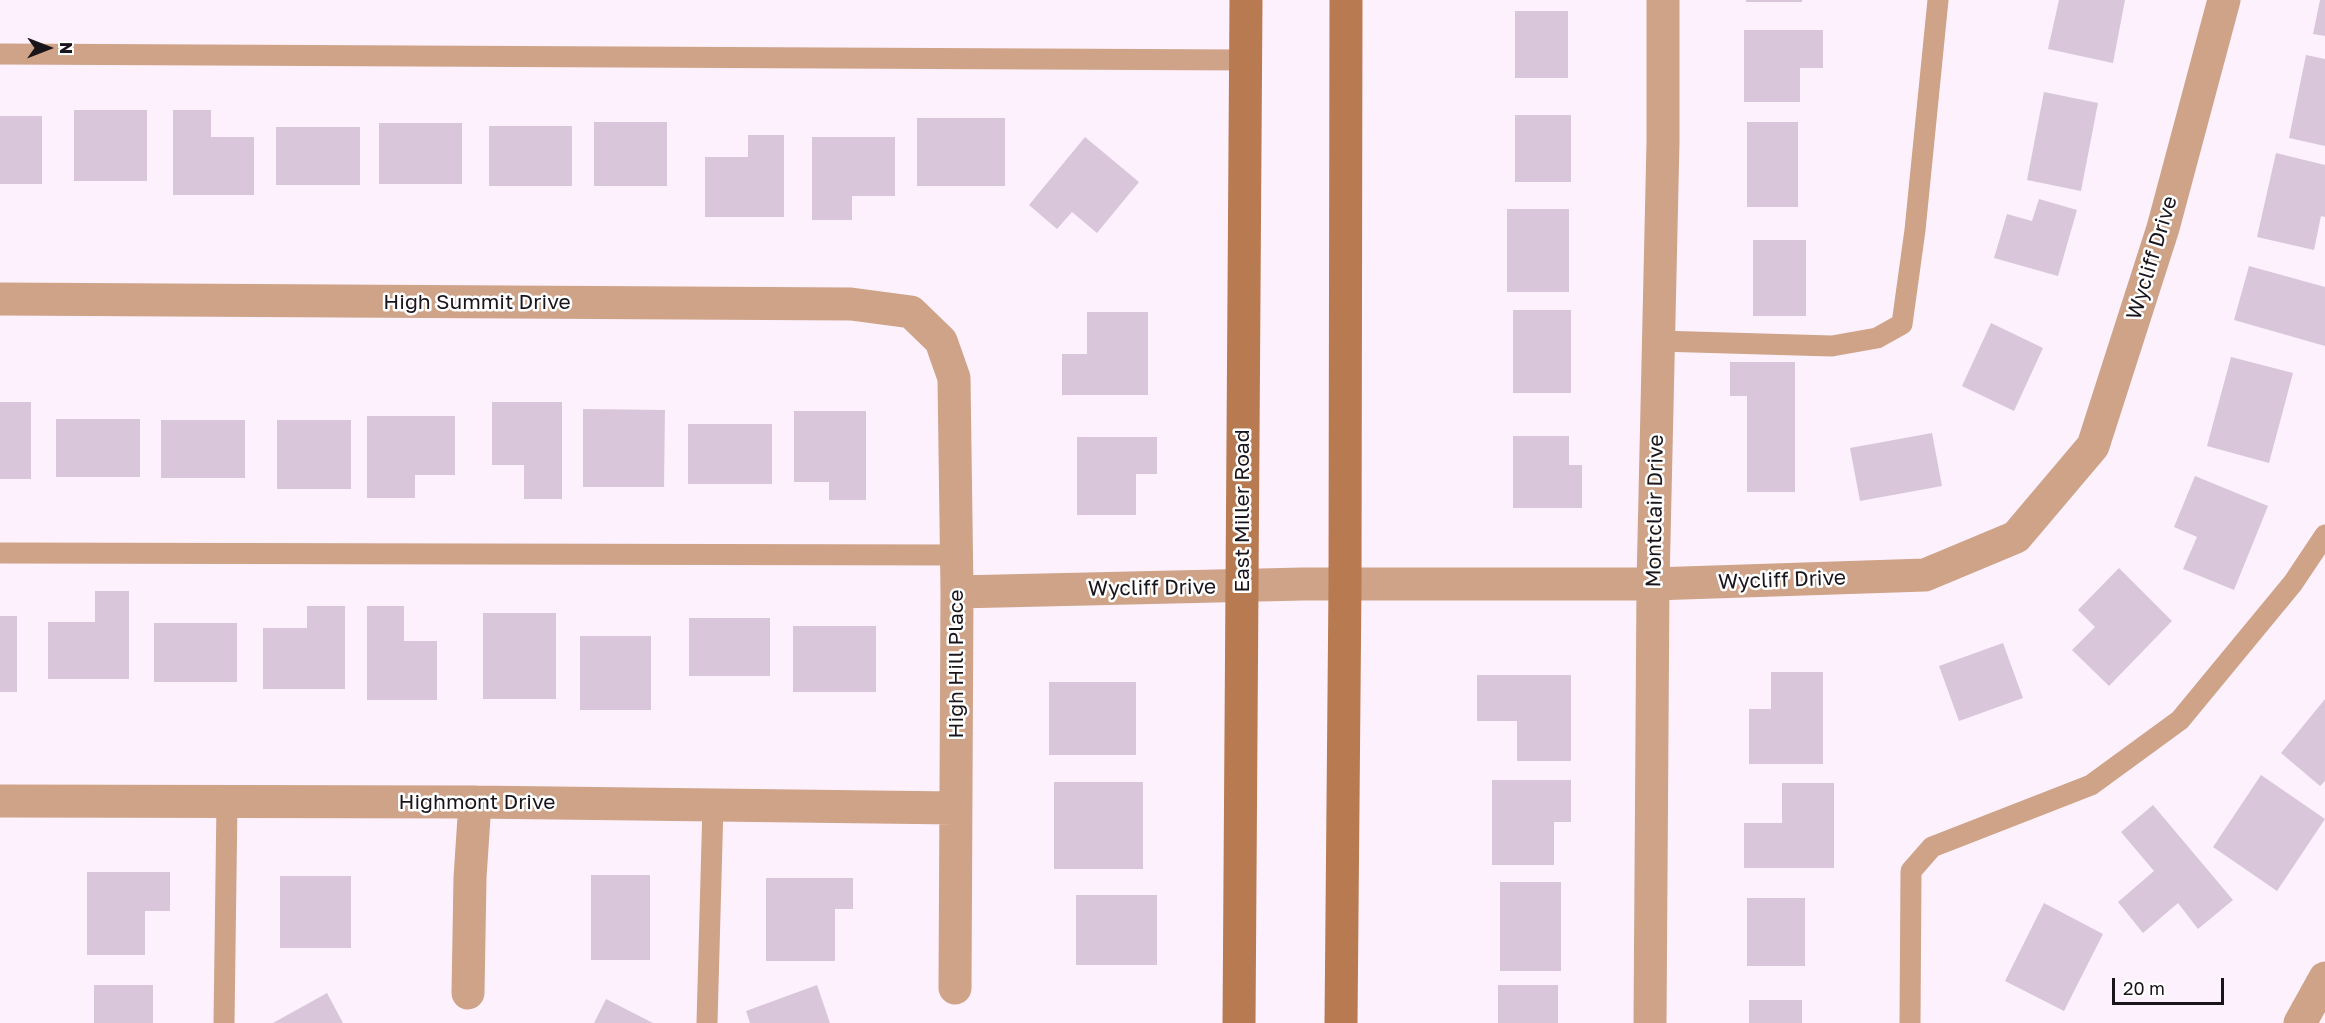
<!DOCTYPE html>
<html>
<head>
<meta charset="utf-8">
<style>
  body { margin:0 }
  #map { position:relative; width:2325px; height:1023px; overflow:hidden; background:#fdf1fd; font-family:"Golos Text",sans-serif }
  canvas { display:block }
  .north { position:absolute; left:18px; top:18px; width:60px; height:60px; -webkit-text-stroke:4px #fff; paint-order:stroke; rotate:90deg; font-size:16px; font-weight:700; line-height:24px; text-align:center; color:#1a141b }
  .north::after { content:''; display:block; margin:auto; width:21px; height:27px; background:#1a141b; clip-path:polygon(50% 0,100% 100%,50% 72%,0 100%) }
  .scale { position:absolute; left:2112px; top:978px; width:112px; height:27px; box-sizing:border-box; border:3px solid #1a141b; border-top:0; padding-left:8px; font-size:18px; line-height:21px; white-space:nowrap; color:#1a141b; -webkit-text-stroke:4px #fff; paint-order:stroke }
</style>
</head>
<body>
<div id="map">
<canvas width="2325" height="1023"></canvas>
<div class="north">N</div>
<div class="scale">20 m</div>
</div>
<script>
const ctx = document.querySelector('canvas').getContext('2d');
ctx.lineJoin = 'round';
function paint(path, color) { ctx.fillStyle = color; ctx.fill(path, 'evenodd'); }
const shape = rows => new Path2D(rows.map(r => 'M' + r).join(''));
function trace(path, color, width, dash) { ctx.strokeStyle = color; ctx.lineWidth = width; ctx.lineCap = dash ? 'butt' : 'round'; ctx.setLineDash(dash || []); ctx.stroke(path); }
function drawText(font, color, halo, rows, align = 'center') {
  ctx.font = font + ' "Golos Text",sans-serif'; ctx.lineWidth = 5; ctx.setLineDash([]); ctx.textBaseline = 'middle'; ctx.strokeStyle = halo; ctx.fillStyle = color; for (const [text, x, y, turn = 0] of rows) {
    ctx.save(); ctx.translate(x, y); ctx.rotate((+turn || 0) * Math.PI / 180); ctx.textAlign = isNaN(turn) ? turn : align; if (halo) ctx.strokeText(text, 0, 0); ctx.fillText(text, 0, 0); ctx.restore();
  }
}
paint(shape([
  [1746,0,1802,0,1802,2,1746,2],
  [2059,0,2125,0,2113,63,2048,49],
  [2320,0,2325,0,2325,36,2313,34],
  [1515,11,1568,11,1568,78,1515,78],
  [1744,30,1823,30,1823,68,1800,68,1800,102,1744,102],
  [2306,55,2325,59,2325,146,2289,138],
  [2044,92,2098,103,2081,191,2027,180],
  [74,110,147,110,147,181,74,181],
  [173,110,211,110,211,137,254,137,254,195,173,195],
  [1515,115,1571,115,1571,182,1515,182],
  [0,116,42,116,42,184,0,184],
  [917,118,1005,118,1005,186,917,186],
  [594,122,667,122,667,186,594,186],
  [1747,122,1798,122,1798,207,1747,207],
  [379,123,462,123,462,184,379,184],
  [489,126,572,126,572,186,489,186],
  [276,127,360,127,360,185,276,185],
  [748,135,784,135,784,217,705,217,705,157,748,157],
  [812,137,895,137,895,196,852,196,852,220,812,220],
  [1085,137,1139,182,1097,233,1072,212,1057,229,1029,205],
  [2276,153,2325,165,2325,217,2321,216,2314,250,2257,237],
  [2039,199,2077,210,2058,276,1994,258,2007,214,2032,221],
  [1507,209,1569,209,1569,292,1507,292],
  [1753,240,1806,240,1806,316,1753,316],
  [2249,266,2325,287,2325,346,2234,320],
  [1513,310,1571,310,1571,393,1513,393],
  [1087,312,1148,312,1148,395,1062,395,1062,354,1087,354],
  [1991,323,2043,348,2014,411,1962,386],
  [2231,357,2293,373,2269,463,2207,446],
  [1730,362,1795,362,1795,492,1747,492,1747,396,1730,396],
  [0,402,31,402,31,479,0,479],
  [492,402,562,402,562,499,524,499,524,465,492,465],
  [583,409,665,410,664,487,583,487],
  [794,411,866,411,866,500,829,500,829,482,794,482],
  [367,416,455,416,455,475,415,475,415,498,367,498],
  [56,419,140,419,140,477,56,477],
  [161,420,245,420,245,478,161,478],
  [277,420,351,420,351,489,277,489],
  [688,424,772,424,772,484,688,484],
  [1932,433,1942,486,1860,501,1850,448],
  [1513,436,1569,436,1569,465,1582,465,1582,508,1513,508],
  [1077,437,1157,437,1157,474,1136,474,1136,515,1077,515],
  [2195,476,2268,506,2234,590,2183,569,2197,537,2174,527],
  [2119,568,2172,621,2109,686,2072,650,2095,627,2078,610],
  [95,591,129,591,129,679,48,679,48,622,95,622],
  [307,606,345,606,345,689,263,689,263,628,307,628],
  [367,606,404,606,404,641,437,641,437,700,367,700],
  [483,613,556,613,556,699,483,699],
  [0,616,17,616,17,692,0,692],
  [689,618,770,618,770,676,689,676],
  [154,623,237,623,237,682,154,682],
  [793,626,876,626,876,692,793,692],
  [580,636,651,636,651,710,580,710],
  [2003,643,2023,698,1959,721,1939,666],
  [1771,672,1823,672,1823,764,1749,764,1749,709,1771,709],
  [1477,675,1571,675,1571,761,1517,761,1517,721,1477,721],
  [1049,682,1136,682,1136,755,1049,755],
  [2325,699,2325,781,2320,786,2281,753],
  [2261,775,2325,819,2277,891,2213,847],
  [1492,780,1571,780,1571,822,1554,822,1554,865,1492,865],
  [1054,782,1143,782,1143,869,1054,869],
  [1782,783,1834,783,1834,868,1744,868,1744,823,1782,823],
  [2153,805,2233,900,2198,929,2178,903,2143,933,2118,902,2154,871,2121,832],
  [87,872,170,872,170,911,145,911,145,955,87,955],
  [591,875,650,875,650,960,591,960],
  [280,876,351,876,351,948,280,948],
  [766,878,853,878,853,909,835,909,835,961,766,961],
  [1500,882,1561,882,1561,971,1500,971],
  [1076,895,1157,895,1157,965,1076,965],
  [1747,898,1805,898,1805,966,1747,966],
  [2044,903,2103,934,2064,1011,2005,981],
  [94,985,153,985,153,1023,94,1023],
  [817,985,830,1023,750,1023,746,1011],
  [1498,985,1558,985,1558,1023,1498,1023],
  [327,993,343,1023,273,1023],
  [606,999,653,1023,594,1023],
  [1749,1000,1802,1000,1802,1023,1749,1023]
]), '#d9c6da');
trace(shape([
  [0,54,1245,60],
  [1658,341,1832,346,1877,338,1902,324,1915,230,1938,0],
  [0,553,956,555],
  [224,1023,227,802],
  [707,1023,713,805],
  [1910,1023,1911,871,1932,847,2091,785,2180,720,2293,583,2325,535]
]), '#cea388', 21);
trace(shape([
  [0,299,851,304,911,312,941,341,954,378,957,592,955,988],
  [957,592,1303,584,1653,584,1925,575,2016,537,2093,446,2163,228,2224,0],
  [0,801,475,802,955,808],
  [468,993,470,878,475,802],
  [1650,1023,1653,584,1663,142,1663,0],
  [2300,1023,2325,978]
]), '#cea388', 33);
trace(shape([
  [1239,1023,1246,0],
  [1341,1023,1345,585,1346,0]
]), '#b87a51', 33);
drawText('21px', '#1a141b', '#fff', [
  ["Wycliff Drive",2152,258,-73],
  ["High Summit Drive",477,302],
  ["East Miller Road",1242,511,-90],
  ["Montclair Drive",1655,511,-89],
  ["Wycliff Drive",1782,580,-2],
  ["Wycliff Drive",1152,588,-1],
  ["High Hill Place",956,664,-90],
  ["Highmont Drive",477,802]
]);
</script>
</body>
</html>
